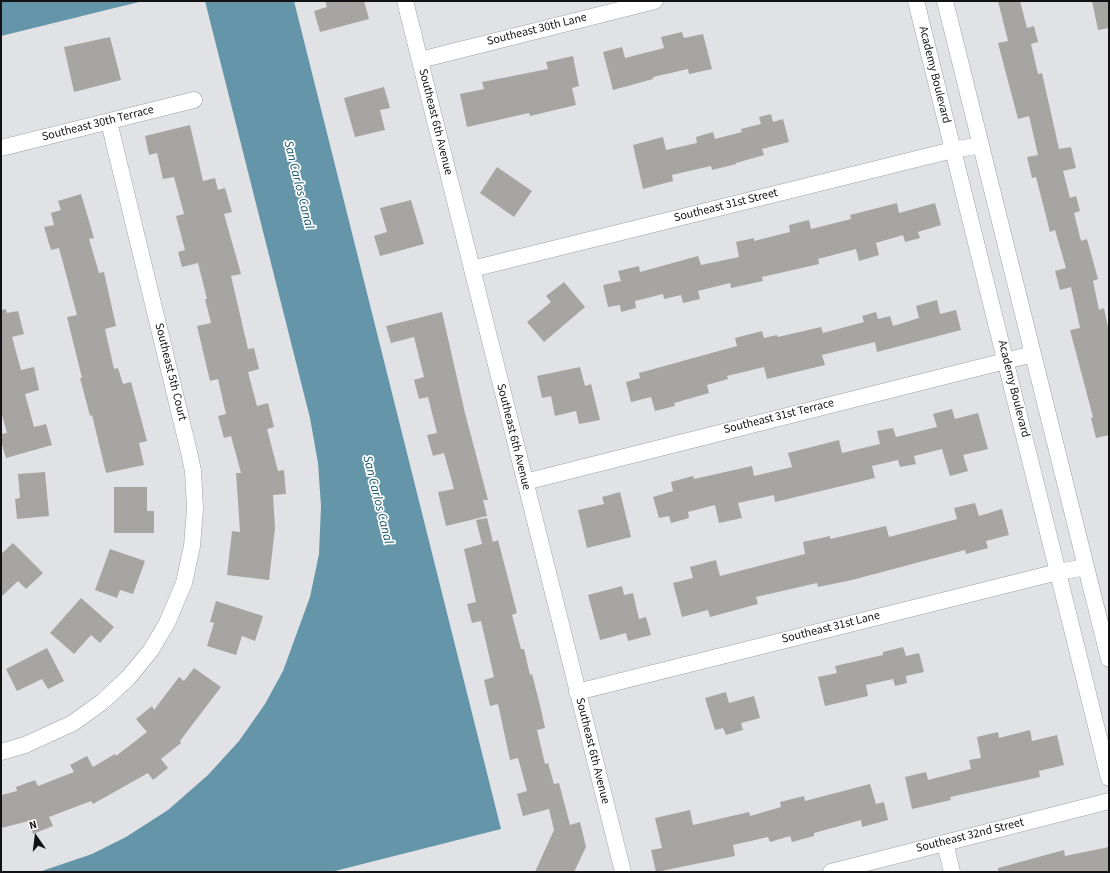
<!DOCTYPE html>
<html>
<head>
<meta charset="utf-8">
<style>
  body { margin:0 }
  #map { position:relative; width:1110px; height:873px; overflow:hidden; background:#e1e2e6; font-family:"Source Sans 3",sans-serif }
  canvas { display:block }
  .frame { position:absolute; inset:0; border:2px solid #121214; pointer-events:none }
  .north { position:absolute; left:16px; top:817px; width:40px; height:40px; -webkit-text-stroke:3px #fff; paint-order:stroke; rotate:346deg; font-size:11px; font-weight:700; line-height:16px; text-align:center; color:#121214 }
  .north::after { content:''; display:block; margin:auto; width:14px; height:18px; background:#121214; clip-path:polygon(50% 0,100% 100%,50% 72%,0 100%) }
</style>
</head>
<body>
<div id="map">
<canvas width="1110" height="873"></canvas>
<div class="frame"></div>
<div class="north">N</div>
</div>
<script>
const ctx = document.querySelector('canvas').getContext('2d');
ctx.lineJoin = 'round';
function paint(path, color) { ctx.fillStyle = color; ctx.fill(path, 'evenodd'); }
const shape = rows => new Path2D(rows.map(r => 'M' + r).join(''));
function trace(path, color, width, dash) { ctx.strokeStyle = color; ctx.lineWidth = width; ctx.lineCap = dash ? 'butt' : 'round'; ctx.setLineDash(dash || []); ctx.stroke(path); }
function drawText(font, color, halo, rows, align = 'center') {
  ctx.font = font + ' "Source Sans 3",sans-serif'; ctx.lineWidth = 3.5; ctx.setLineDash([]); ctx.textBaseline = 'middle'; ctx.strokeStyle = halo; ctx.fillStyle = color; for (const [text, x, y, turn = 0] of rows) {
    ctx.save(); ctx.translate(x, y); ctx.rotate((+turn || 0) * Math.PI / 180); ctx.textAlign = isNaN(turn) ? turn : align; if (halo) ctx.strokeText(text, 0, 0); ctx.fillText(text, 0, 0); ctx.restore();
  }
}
paint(shape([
  [1,1,143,1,1,36],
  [205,1,294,1,501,829,331,872,39,872,92,854,126,837,168,810,208,775,239,741,265,704,283,671,310,597,319,554,321,506,318,463,310,418]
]), '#6495a8');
paint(shape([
  [325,1,364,1,369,19,320,32,314,11,327,7],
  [998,1,1020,1,1027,28,1034,26,1038,42,1031,44,1038,74,1042,73,1059,149,1071,147,1076,168,1063,171,1070,198,1076,196,1080,211,1074,213,1081,241,1087,239,1098,279,1093,281,1099,310,1104,308,1109,332,1109,435,1096,438,1091,418,1093,417,1070,330,1080,328,1071,287,1060,290,1055,271,1066,268,1055,230,1050,232,1036,177,1032,178,1027,157,1038,155,1029,116,1018,119,998,43,1008,41],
  [1092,1,1109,1,1109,28,1098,30],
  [682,32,684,38,703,34,712,69,689,74,688,69,653,77,653,79,613,90,603,52,622,47,625,58,664,48,661,37],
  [110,37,121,80,74,92,64,47],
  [573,56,579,86,572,88,576,105,530,116,529,113,467,127,460,94,484,89,482,82,548,69,546,62],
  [384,87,390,108,380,110,385,130,355,137,344,98],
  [771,114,773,122,783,119,789,142,762,149,764,155,736,163,736,164,712,170,711,166,672,175,673,181,643,189,633,145,663,137,666,150,697,143,696,137,713,132,715,139,742,132,741,129,761,124,759,117],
  [190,125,203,181,215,178,218,190,225,188,232,212,224,214,241,274,231,276,248,349,254,348,259,369,248,372,257,406,268,403,274,427,267,429,278,471,284,470,286,494,273,495,275,528,269,580,227,575,232,531,240,532,236,473,241,473,231,436,224,438,218,416,226,414,218,379,210,381,197,326,211,323,205,299,207,299,198,263,182,267,178,252,185,250,176,216,184,214,174,177,163,179,157,153,149,155,145,136],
  [497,167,532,191,514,217,480,193],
  [81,194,94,238,89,239,99,273,104,272,116,326,105,329,114,369,118,368,123,384,131,382,147,441,139,443,144,465,106,473,92,415,90,416,80,378,82,378,67,317,77,315,59,248,51,250,44,227,54,225,51,213,61,210,58,201],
  [411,200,424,244,380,256,374,236,387,232,380,208],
  [897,203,899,213,935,203,941,225,918,232,920,238,905,242,903,235,876,243,879,255,859,261,856,249,818,259,819,264,762,277,763,281,731,288,730,283,698,291,700,299,683,303,681,295,664,299,663,294,635,301,636,308,621,312,620,305,608,307,603,285,621,281,618,271,639,266,640,272,698,256,701,265,739,257,736,242,754,238,754,241,790,232,789,225,809,220,811,229,851,219,850,215],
  [564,282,585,307,544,342,527,322,551,302,546,296],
  [937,300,940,314,956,310,961,330,877,352,875,342,822,355,825,365,767,379,764,367,727,376,728,379,707,385,709,393,674,403,675,406,655,411,651,397,631,402,626,382,640,378,639,373,737,346,735,338,762,331,764,338,777,335,778,337,821,327,823,333,864,322,862,316,876,312,878,319,890,316,893,326,919,318,916,306],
  [6,309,7,313,18,311,24,334,12,337,21,370,34,367,39,390,25,394,34,427,46,424,52,445,6,458,1,441,1,434,7,433,1,411,1,310],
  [442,312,465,413,488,500,483,500,487,516,446,526,438,492,454,489,444,453,433,456,427,435,437,433,428,397,419,399,414,380,424,377,414,337,391,343,386,326],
  [580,367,585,386,591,384,600,420,579,424,576,411,555,416,551,396,542,398,537,376],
  [952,409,955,419,978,413,988,449,963,455,968,471,950,476,942,449,914,456,916,464,900,467,898,460,872,466,875,478,775,502,774,495,738,503,742,518,719,523,715,505,688,512,689,518,671,523,669,516,659,518,653,497,673,491,671,482,693,476,694,479,752,466,754,476,792,467,788,453,839,440,842,453,880,444,877,431,893,428,896,437,937,427,933,414],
  [45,472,49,516,17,519,15,499,20,498,18,474],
  [114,487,147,487,147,511,154,511,154,533,114,533],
  [620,492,631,537,587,548,578,510,604,504,602,497],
  [975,503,979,516,1002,509,1009,535,986,541,988,548,966,554,965,550,852,580,818,587,817,583,756,597,758,604,710,617,708,610,682,617,673,583,693,578,690,567,716,560,720,576,805,554,803,542,830,536,830,539,886,526,889,537,957,519,954,508],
  [487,518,493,542,498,540,517,613,512,615,521,649,524,649,530,675,532,674,540,705,545,728,537,730,545,764,548,763,554,784,559,783,570,825,580,822,586,847,574,872,535,872,554,830,549,809,523,816,517,794,527,791,518,758,510,760,498,704,490,706,484,680,494,677,481,621,472,623,467,604,476,602,464,549,482,544,476,520],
  [13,543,43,573,26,589,18,581,1,597,1,554],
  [110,549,145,561,133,594,120,590,117,598,95,590],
  [622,586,624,595,633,593,639,619,646,617,651,635,628,641,626,633,600,640,588,595],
  [81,598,114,627,100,643,91,635,74,654,50,633],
  [216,601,263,616,255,641,242,636,236,655,207,646,214,623,210,622],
  [903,647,906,656,919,653,924,672,906,676,907,683,895,686,893,679,866,685,868,696,825,706,818,677,837,673,835,666,883,655,883,652],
  [47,648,64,681,48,689,42,679,17,691,6,669],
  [194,668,221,687,180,741,181,743,161,759,168,768,153,780,148,773,93,804,91,801,49,817,53,826,33,834,29,821,1,828,1,795,17,791,16,787,35,780,38,786,74,772,70,765,87,756,93,767,115,754,116,756,147,732,136,719,152,706,154,710,179,677,184,681],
  [726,692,729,703,754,696,760,718,741,723,743,730,726,735,723,728,715,730,705,698],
  [1030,730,1032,741,1057,735,1064,765,1039,771,1040,777,950,797,951,800,912,809,905,777,926,772,928,780,971,769,969,760,981,758,977,737,998,732,999,738],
  [870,784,876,804,884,802,888,820,862,827,861,820,814,833,814,836,792,842,790,836,770,842,768,837,733,845,735,856,656,872,651,850,662,848,655,818,690,810,693,825,749,812,750,816,781,807,780,802,804,796,805,801],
  [1109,847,1109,872,998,872,998,868,1064,850,1065,856]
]), '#a7a5a2');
const minor = shape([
  [405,1,623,872],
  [916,1,1109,778],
  [945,1,1109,659],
  [420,60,655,1],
  [1,148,194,100],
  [472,269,953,150,981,145],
  [525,482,1033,354],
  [577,692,1058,572,1086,567],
  [1,752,25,745,73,723,102,702,128,678,151,650,167,623,184,583,192,546,195,509,193,471,189,452,109,122],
  [945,843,952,872],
  [831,872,1109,801]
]);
trace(minor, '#9ea0a3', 17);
trace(minor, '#fff', 16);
drawText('12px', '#121214', '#fff', [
  ["Southeast 30th Lane",537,30,-14],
  ["Academy Boulevard",934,75,76],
  ["Southeast 6th Avenue",435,122,76],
  ["Southeast 30th Terrace",98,124,-14],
  ["Southeast 31st Street",726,206,-14],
  ["Southeast 5th Court",170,372,76],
  ["Academy Boulevard",1013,389,76],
  ["Southeast 31st Terrace",779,417,-14],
  ["Southeast 6th Avenue",513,437,76],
  ["Southeast 31st Lane",831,628,-14],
  ["Southeast 6th Avenue",592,751,76],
  ["Southeast 32nd Street",970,836,-14]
]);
drawText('italic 13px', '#17586d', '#fff', [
  ["San Carlos Canal",298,185,76],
  ["San Carlos Canal",377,500,76]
]);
</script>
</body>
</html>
